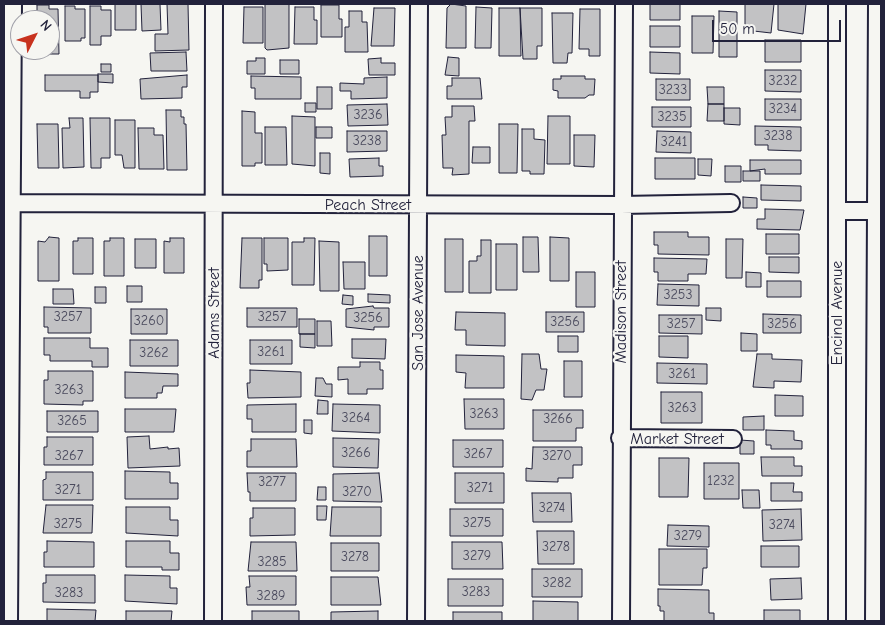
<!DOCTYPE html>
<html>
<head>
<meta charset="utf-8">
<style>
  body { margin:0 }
  #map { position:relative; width:885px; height:625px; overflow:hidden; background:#f6f6f2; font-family:"Comic Neue",sans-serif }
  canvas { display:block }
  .frame { position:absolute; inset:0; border:5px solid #22223b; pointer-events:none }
  .north { position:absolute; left:10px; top:10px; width:50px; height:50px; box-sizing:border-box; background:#f6f6f2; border:1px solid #a1a1a9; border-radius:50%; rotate:49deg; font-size:14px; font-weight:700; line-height:20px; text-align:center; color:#22223b }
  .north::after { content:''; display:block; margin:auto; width:18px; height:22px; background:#c8321e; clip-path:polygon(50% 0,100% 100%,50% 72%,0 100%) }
  .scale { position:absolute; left:712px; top:20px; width:129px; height:22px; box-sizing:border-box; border:2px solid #22223b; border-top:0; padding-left:6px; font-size:15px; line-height:18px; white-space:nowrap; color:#22223b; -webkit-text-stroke:4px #f6f6f2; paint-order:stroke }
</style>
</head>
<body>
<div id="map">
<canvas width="885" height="625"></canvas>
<div class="frame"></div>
<div class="north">N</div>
<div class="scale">50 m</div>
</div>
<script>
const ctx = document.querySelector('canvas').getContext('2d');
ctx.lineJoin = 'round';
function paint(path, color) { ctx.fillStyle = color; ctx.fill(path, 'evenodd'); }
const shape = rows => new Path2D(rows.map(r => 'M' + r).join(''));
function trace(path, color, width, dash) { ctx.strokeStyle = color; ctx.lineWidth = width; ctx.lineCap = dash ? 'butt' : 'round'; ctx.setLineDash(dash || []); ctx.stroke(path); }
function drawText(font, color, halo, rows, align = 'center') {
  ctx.font = font + ' "Comic Neue",sans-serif'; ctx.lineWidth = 4.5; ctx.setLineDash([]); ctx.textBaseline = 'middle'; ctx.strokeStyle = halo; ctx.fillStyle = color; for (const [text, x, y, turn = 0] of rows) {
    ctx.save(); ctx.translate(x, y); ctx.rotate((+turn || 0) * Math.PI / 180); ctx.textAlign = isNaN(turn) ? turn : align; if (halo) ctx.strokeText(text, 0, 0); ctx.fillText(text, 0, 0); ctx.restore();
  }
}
const building = shape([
  [115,4,136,4,136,30,115,30,115,4],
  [141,4,160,4,161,30,142,31,141,4],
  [167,4,188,4,189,50,155,51,155,34,168,34,167,4],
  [265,4,289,4,289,48,267,50,265,48,265,4],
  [451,4,466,6,466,48,446,48,447,8,451,4],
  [650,4,680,4,680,20,650,20,650,4],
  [745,4,774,4,771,33,745,30,745,4],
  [778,4,806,4,803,34,778,30,778,4],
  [37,5,49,5,49,9,58,9,59,54,45,54,45,50,50,50,50,20,37,20,37,5],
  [321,5,339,5,339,19,342,19,342,37,321,37,321,5],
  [65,6,75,6,75,9,85,9,85,38,81,38,81,41,65,41,65,6],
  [90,6,101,6,101,10,111,10,111,36,101,36,101,45,90,45,90,6],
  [244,7,263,7,263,43,243,43,244,7],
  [295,7,314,7,314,20,317,20,317,44,294,44,295,7],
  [476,7,492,8,491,48,475,48,476,7],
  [374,8,395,8,394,46,371,46,374,8],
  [499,8,520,8,521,56,499,56,499,8],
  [520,8,542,8,542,46,537,46,537,59,523,59,520,8],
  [580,9,600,9,600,56,589,56,589,49,579,49,580,9],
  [349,11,362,11,362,22,367,22,368,52,345,52,345,27,349,27,349,11],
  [719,11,737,12,737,57,719,57,719,11],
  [552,13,573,13,572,53,568,53,567,63,553,63,552,13],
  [692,16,714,16,713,53,692,53,692,16],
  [650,26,680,26,680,47,650,47,650,26],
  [765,40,801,40,801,62,765,62,765,40],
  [186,52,187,71,151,71,150,53,186,52],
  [650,52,680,53,680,74,650,73,650,52],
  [448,57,459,58,459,76,445,75,448,57],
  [256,58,265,58,265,74,247,74,247,61,256,61,256,58],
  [381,58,381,63,395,63,395,75,369,75,368,59,381,58],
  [280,60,299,60,299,74,280,74,280,60],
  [101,64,111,64,111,72,101,72,101,64],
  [765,70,801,70,801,92,765,91,765,70],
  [98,74,113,74,113,83,98,82,98,74],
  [45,75,98,75,98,92,90,92,90,98,80,98,80,91,45,91,45,75],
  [187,75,187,87,182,87,182,98,141,99,140,79,187,75],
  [251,76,301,77,301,99,255,99,255,88,251,88,251,76],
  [561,76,585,76,585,79,595,79,594,95,589,95,585,98,558,98,558,91,553,90,553,79,561,79,561,76],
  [387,77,387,98,351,99,351,91,340,91,340,83,364,84,364,78,387,77],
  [452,78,480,78,482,99,447,99,447,86,452,86,452,78],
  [656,79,690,79,690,100,656,100,656,79],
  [317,87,332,87,332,109,317,109,317,87],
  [707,87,724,87,724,104,708,104,707,87],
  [765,99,801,99,801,120,765,120,765,99],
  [305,103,316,103,316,112,305,112,305,103],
  [387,104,388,125,348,126,347,105,387,104],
  [708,104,724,104,724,121,707,121,708,104],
  [452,106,474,106,475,121,469,121,469,174,452,175,453,168,443,168,442,135,446,135,445,117,452,117,452,106],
  [652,107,691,107,691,127,652,127,652,107],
  [724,108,740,108,740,125,724,124,724,108],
  [166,110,181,110,181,117,184,117,184,124,186,124,187,170,167,170,166,110],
  [242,111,255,112,255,133,262,133,262,163,255,163,255,166,242,166,242,111],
  [292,116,315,117,315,166,292,164,292,116],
  [548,116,570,116,570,164,547,164,548,116],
  [69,118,83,118,84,167,63,168,62,128,70,128,69,118],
  [90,118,110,118,110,158,101,158,101,168,91,168,90,118],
  [115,120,135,120,135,168,124,168,122,155,115,155,115,120],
  [37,124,58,124,59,168,38,168,37,124],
  [499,124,518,124,517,173,499,173,499,124],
  [755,126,801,127,801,151,768,150,768,145,755,145,755,126],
  [265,127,286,127,287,165,265,165,265,127],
  [316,127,332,127,332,138,316,138,316,127],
  [138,128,154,128,154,135,163,135,164,169,139,169,138,128],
  [522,129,534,129,534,139,545,140,544,174,530,174,530,171,522,171,522,129],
  [347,131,387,131,387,151,347,152,347,131],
  [657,131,691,132,691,153,656,152,657,131],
  [574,135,595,135,594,167,574,166,574,135],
  [473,147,490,147,490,163,472,163,473,147],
  [320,153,330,153,330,174,320,173,320,153],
  [379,158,379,166,383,166,383,176,350,177,349,159,379,158],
  [655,158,695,158,695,179,655,179,655,158],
  [698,159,712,159,711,176,698,175,698,159],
  [750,160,801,160,801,174,765,174,765,169,750,171,750,160],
  [725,166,741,166,741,182,725,182,725,166],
  [743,171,760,171,760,181,743,181,743,171],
  [761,185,801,186,801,201,761,200,761,185],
  [743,197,757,198,757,208,743,208,743,197],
  [765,209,804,210,800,230,757,229,757,219,765,219,765,209],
  [654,232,688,232,688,237,709,237,709,255,658,254,658,245,654,245,654,232],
  [766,234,799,234,799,254,766,254,766,234],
  [369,236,387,236,387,276,369,276,369,236],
  [49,237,59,238,59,281,38,281,38,241,45,242,49,237],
  [523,237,538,237,539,272,523,272,523,237],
  [550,237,569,238,569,281,550,281,550,237],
  [78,238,93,238,93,274,73,274,73,241,78,241,78,238],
  [110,238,124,238,124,276,104,276,104,241,110,241,110,238],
  [170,238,184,238,184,273,164,273,164,241,170,242,170,238],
  [242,238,262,238,262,280,259,280,259,288,240,288,242,238],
  [264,238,288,238,288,270,267,271,267,264,264,264,264,238],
  [304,238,315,238,314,285,292,285,292,242,304,242,304,238],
  [135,239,156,239,156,268,135,268,135,239],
  [445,239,463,239,463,292,445,292,445,239],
  [726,239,743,239,742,278,726,278,726,239],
  [481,240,491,240,491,293,469,293,469,261,477,261,477,256,481,256,481,240],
  [319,241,339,242,339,291,320,291,319,241],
  [496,244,517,244,517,290,496,290,496,244],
  [769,257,799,257,799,273,769,272,769,257],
  [654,258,707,259,706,274,688,274,688,281,658,281,658,272,654,272,654,258],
  [343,262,365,262,365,289,344,289,343,262],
  [576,272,595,272,595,307,576,307,576,272],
  [746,272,761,273,761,287,746,287,746,272],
  [767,281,801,281,801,297,767,297,767,281],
  [658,284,699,285,699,306,657,305,658,284],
  [127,286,142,286,142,302,127,302,127,286],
  [95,287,106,287,106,303,95,303,95,287],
  [53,289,73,289,74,304,53,304,53,289],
  [368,294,390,295,390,303,368,302,368,294],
  [343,295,353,296,353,305,342,304,343,295],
  [373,306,374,308,389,308,389,327,374,327,374,330,346,327,346,309,373,306],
  [44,307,91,308,91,333,48,333,48,327,44,327,44,307],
  [247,308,297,308,297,327,247,327,247,308],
  [706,308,721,308,721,321,706,320,706,308],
  [131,309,167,309,167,334,131,334,131,309],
  [456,312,505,313,505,346,466,345,466,330,455,330,456,312],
  [546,312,584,312,584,332,546,332,546,312],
  [763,314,801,315,801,333,763,333,763,314],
  [659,315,702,315,702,334,659,333,659,315],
  [299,319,315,319,315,334,299,334,299,319],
  [317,321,331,321,332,346,317,346,317,321],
  [741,333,757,334,757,351,741,351,741,333],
  [300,334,315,334,315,348,300,347,300,334],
  [558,336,578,336,578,352,558,352,558,336],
  [659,336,688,336,688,358,659,357,659,336],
  [44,338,90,338,90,348,108,348,108,367,92,367,92,361,50,361,50,355,44,355,44,338],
  [352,339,386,339,385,359,352,358,352,339],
  [130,340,178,340,178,366,130,366,130,340],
  [250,340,292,340,292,364,250,364,250,340],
  [522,354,539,354,541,369,547,369,544,390,536,390,532,400,521,399,522,354],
  [757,354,772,354,772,359,802,360,801,382,774,381,774,388,753,387,757,354],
  [456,355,504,356,504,388,465,388,466,373,456,372,456,355],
  [564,361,582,361,582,397,564,397,564,361],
  [360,362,380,362,380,370,383,370,383,389,367,389,367,394,348,394,348,379,338,380,338,367,360,367,360,362],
  [657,363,707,364,707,384,657,383,657,363],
  [250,370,301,372,301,397,248,398,247,383,250,383,250,370],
  [48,371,93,371,93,401,83,401,83,405,44,404,44,380,48,380,48,371],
  [125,372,178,374,178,386,163,386,162,393,157,393,157,398,125,398,125,372],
  [316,378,323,378,326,384,332,384,332,397,315,396,316,378],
  [661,392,702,392,702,423,661,423,661,392],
  [775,395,803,396,803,416,775,416,775,395],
  [464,399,504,399,504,429,465,429,464,399],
  [318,400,328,401,328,414,317,414,318,400],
  [296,404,296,432,252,432,252,419,247,419,247,405,296,404],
  [333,404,380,405,380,433,332,431,333,404],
  [125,409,176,409,174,432,125,432,125,409],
  [533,410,583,410,583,428,576,428,576,441,533,441,533,410],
  [47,411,98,411,98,432,47,432,47,411],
  [764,416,764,430,743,430,743,417,764,416],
  [304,420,312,420,312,434,304,433,304,420],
  [766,430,794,431,794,440,802,441,802,449,771,449,771,445,766,445,766,430],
  [149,436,150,449,168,447,168,449,179,448,180,466,128,468,127,437,149,436],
  [47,437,93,437,93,465,44,465,44,447,47,447,47,437],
  [333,438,379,439,378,468,333,467,333,438],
  [251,439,296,439,297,467,247,467,247,451,251,451,251,439],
  [453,440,503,440,503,467,453,467,453,440],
  [740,440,754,441,754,454,740,454,740,440],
  [533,447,582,447,582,465,573,465,573,478,558,478,558,482,526,481,526,468,532,469,533,447],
  [761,457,794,457,794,466,802,466,802,476,762,476,761,457],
  [659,458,689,458,688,497,659,497,659,458],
  [704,463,739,463,739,499,704,499,704,463],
  [125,471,170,472,170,483,178,483,178,499,125,499,125,471],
  [46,472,93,472,93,500,43,500,43,480,46,479,46,472],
  [247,473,296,473,296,501,250,501,250,492,248,492,247,473],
  [379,473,382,502,333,501,333,474,379,473],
  [455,473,504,473,504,503,455,503,455,473],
  [771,483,794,483,793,492,802,492,802,501,771,501,771,483],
  [318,487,326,487,326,500,317,500,318,487],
  [742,490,759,490,760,508,743,508,742,490],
  [532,493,571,493,572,522,533,522,532,493],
  [46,505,93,505,92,533,43,533,46,505],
  [317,506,327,506,326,520,317,520,317,506],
  [126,507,170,507,170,520,178,520,178,536,126,533,126,507],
  [332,507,381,507,381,536,330,536,332,507],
  [253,508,295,508,295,535,250,536,250,518,253,518,253,508],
  [450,509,503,509,503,536,450,536,450,509],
  [801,509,802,540,763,541,762,510,801,509],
  [668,525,709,526,709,547,667,546,668,525],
  [537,531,574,531,574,564,538,564,537,531],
  [47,541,94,542,94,567,44,567,44,552,47,552,47,541],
  [126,541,170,541,170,553,179,553,179,570,162,570,162,567,126,567,126,541],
  [251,542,296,542,297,571,248,571,251,542],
  [452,542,502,542,503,569,452,569,452,542],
  [331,543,379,543,379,571,331,571,331,543],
  [761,546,799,546,799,567,761,567,761,546],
  [659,549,707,549,707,568,703,568,702,585,659,585,659,549],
  [532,569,582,569,582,597,532,597,532,569],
  [46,575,95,575,95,603,43,602,43,583,46,583,46,575],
  [125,575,170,576,170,588,177,588,177,604,125,601,125,575],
  [249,576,296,576,296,605,247,605,246,587,250,587,249,576],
  [331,577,378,577,381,605,331,605,331,577],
  [801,578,802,599,771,600,770,579,801,578],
  [448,579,503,579,503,606,448,606,448,579],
  [658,589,709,590,709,613,714,613,714,621,664,621,664,611,660,611,660,606,658,606,658,589],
  [533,601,578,602,578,621,533,621,533,601],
  [47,609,96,610,95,621,47,621,47,609],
  [764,610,800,610,800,621,764,621,764,610],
  [126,611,172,611,171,621,126,621,126,611],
  [252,611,299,611,299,621,252,621,252,611],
  [378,611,378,621,331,621,331,612,378,611],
  [453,612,502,612,502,621,453,621,453,612]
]);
paint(building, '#c2c2c4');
trace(building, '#22223b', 1);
const minor = shape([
  [4,203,621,205,731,203],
  [838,211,876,211],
  [620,438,733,439],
  [9,621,13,4],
  [213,621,214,4],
  [416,621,419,4],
  [621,621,624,4],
  [837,621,837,4],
  [874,621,877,4]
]);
trace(minor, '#22223b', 20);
trace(minor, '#f6f6f2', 16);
drawText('14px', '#4a4a5d', null, [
  ["3232",783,81],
  ["3233",673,90],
  ["3234",783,109],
  ["3236",368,115],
  ["3235",672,117],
  ["3238",778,136],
  ["3238",367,141],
  ["3241",674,142],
  ["3253",678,295],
  ["3257",68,317],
  ["3257",272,317],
  ["3256",368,318],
  ["3260",149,321],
  ["3256",565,322],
  ["3257",681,324],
  ["3256",782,324],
  ["3261",271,352],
  ["3262",154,353],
  ["3261",682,374],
  ["3263",69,390],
  ["3263",682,408],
  ["3263",484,414],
  ["3264",356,418],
  ["3266",558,419],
  ["3265",72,421],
  ["3266",356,453],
  ["3267",478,454],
  ["3267",69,456],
  ["3270",557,456],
  ["1232",721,481],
  ["3277",272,482],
  ["3271",480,488],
  ["3271",68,490],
  ["3270",357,492],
  ["3274",552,508],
  ["3275",477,523],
  ["3275",68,524],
  ["3274",782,525],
  ["3279",688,536],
  ["3278",556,547],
  ["3279",477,556],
  ["3278",355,557],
  ["3285",272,562],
  ["3282",557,583],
  ["3283",476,592],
  ["3283",69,593],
  ["3289",271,596]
]);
drawText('16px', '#22223b', '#f6f6f2', [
  ["Peach Street",368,205],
  ["Madison Street",621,312,-90],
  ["Adams Street",214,313,-90],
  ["San Jose Avenue",418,313,-90],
  ["Encinal Avenue",837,313,-90],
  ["Market Street",677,439]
]);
</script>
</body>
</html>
